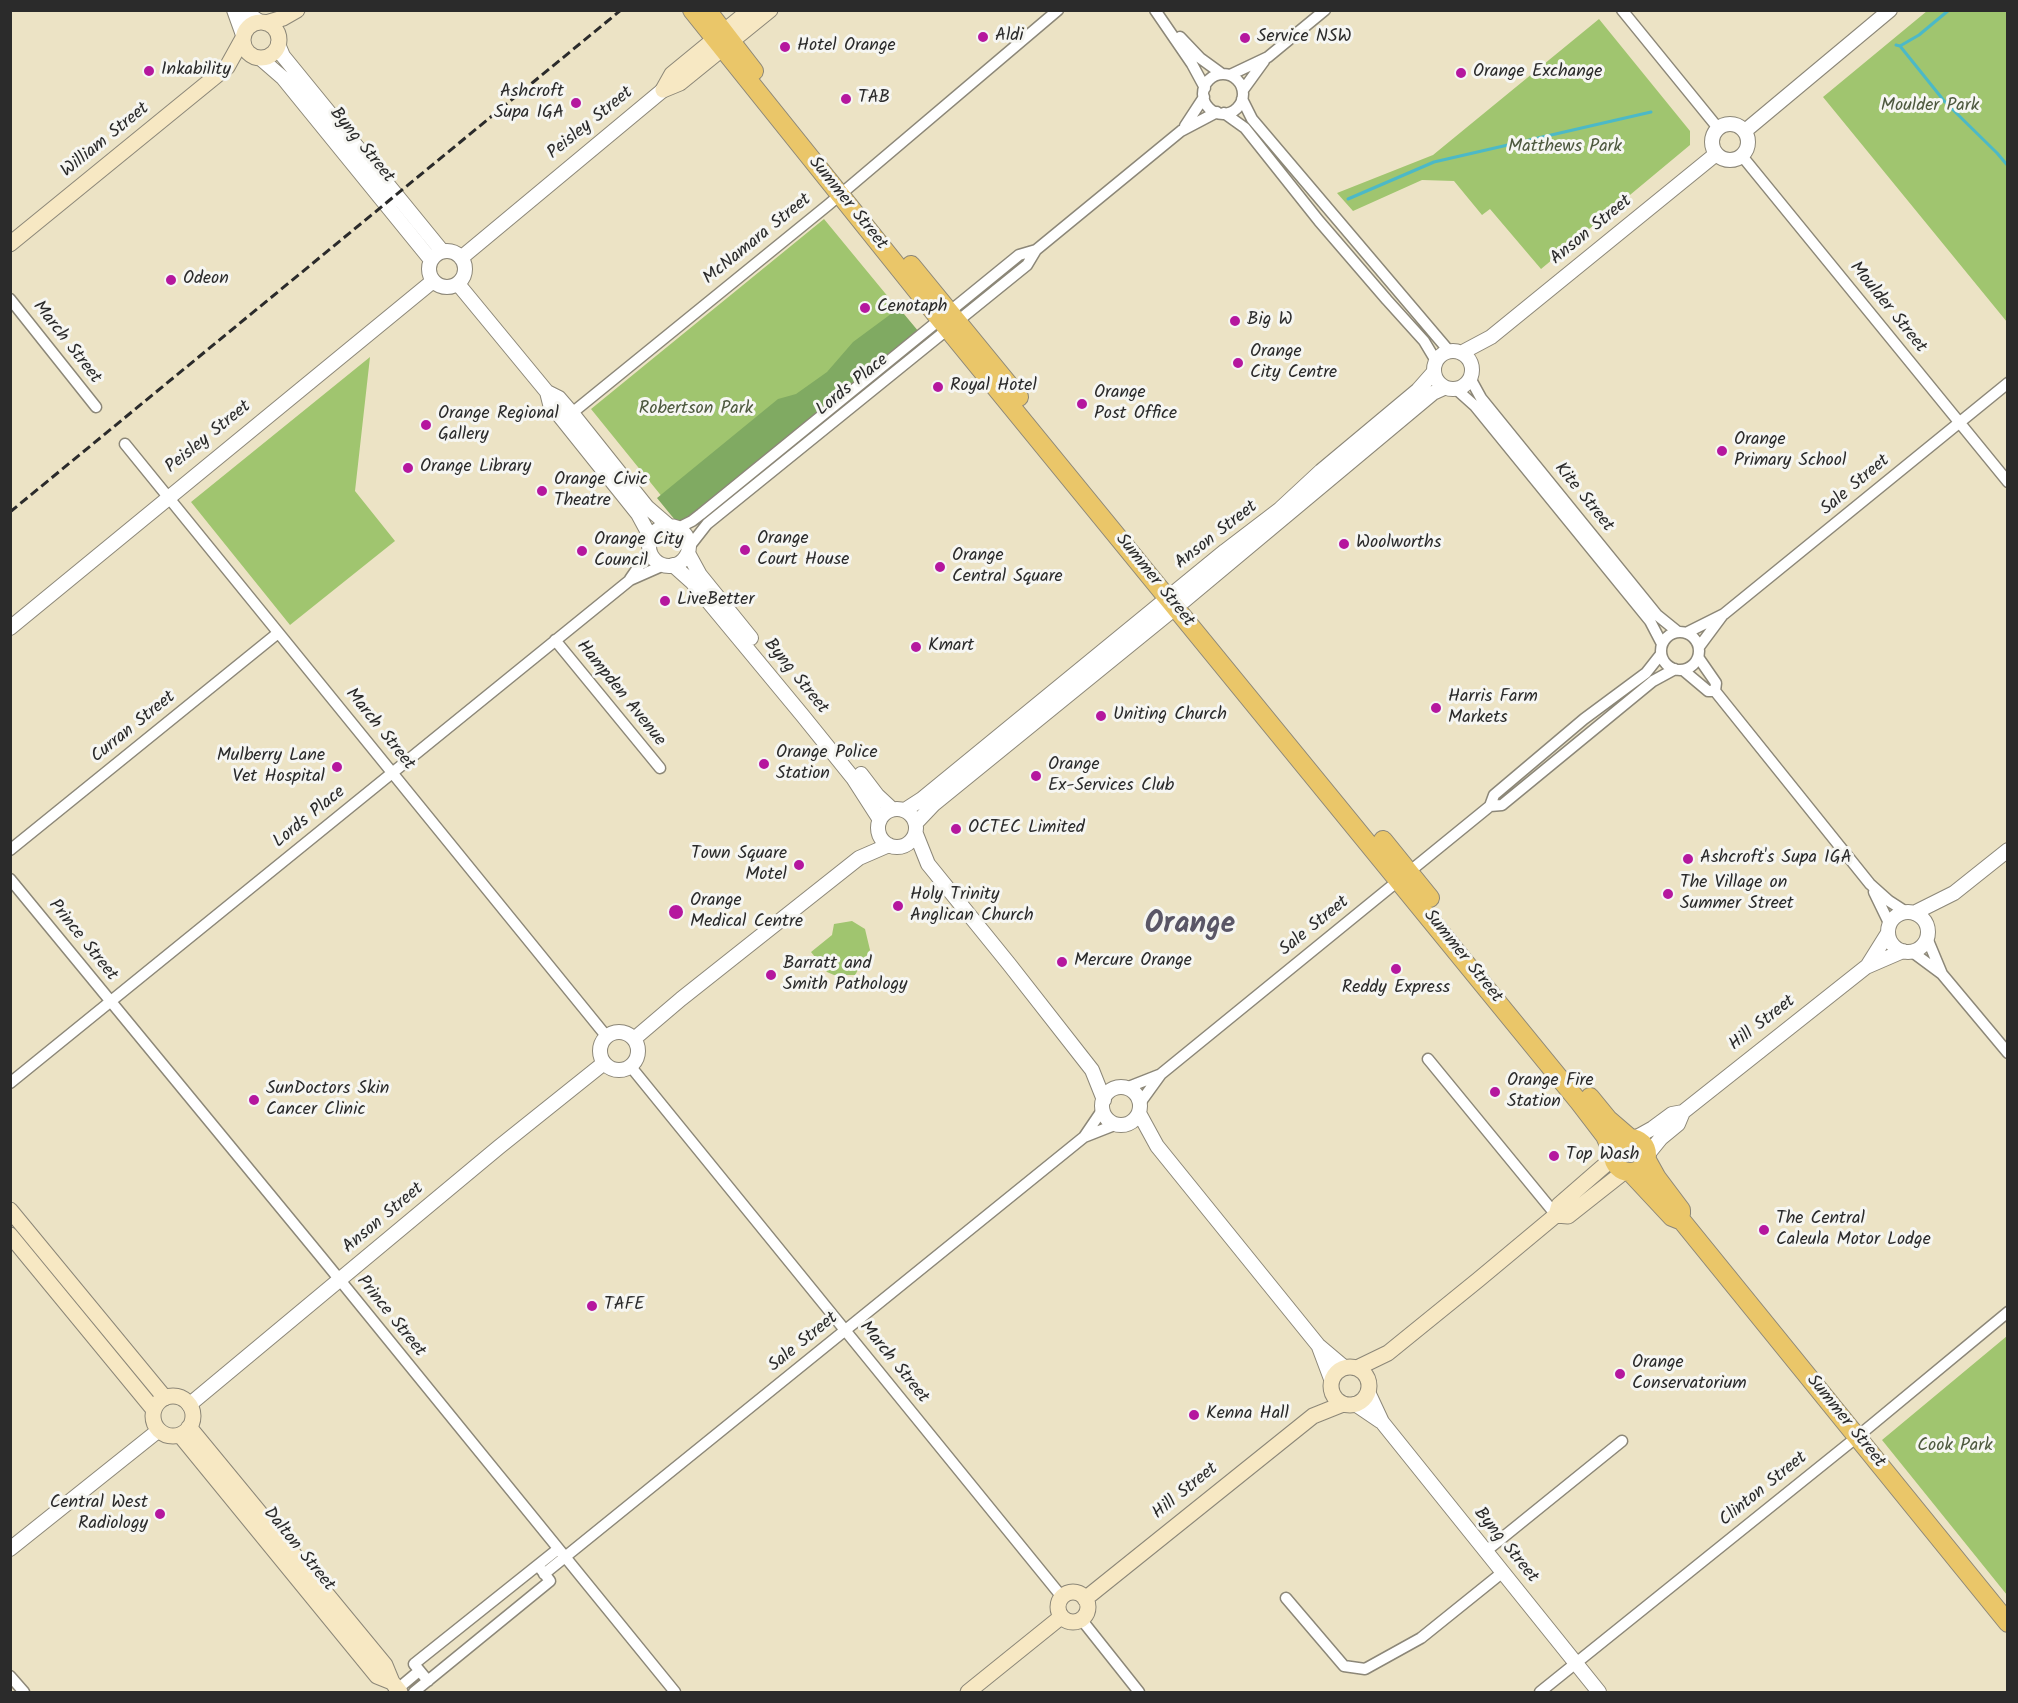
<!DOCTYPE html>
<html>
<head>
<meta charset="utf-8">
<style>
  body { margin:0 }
  #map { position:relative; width:2018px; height:1703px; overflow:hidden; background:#ece3c5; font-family:Kalam,sans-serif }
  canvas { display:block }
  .frame { position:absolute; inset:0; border:12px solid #2b2b2b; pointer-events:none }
</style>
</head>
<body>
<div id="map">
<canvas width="2018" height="1703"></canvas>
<div class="frame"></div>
</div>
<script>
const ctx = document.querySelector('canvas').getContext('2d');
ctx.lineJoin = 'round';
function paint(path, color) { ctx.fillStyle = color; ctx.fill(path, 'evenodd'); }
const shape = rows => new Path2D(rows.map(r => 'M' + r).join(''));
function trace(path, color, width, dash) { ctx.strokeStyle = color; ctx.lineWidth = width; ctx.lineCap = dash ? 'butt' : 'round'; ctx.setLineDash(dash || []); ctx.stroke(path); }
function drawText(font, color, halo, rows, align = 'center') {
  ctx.font = font + ' Kalam,sans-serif'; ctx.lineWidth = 6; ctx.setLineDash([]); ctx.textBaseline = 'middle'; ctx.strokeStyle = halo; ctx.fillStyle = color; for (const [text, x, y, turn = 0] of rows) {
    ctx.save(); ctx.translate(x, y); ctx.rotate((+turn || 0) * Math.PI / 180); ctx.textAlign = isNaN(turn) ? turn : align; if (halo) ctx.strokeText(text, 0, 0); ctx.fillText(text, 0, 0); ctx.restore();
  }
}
paint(shape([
  [1927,11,2007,11,2007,322,1823,97],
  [1599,19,1690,131,1690,145,1541,269,1490,209,1482,215,1454,181,1422,180,1353,211,1337,193,1433,155],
  [824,219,908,321,676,514,591,409],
  [370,357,355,491,395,541,290,625,191,502],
  [852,921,865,929,870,950,855,975,834,975,827,972,811,952,832,935,834,924],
  [2007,1336,2007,1595,1882,1440]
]), '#a0c56f');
paint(shape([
  [899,308,919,332,685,521,675,520,657,498,778,399,796,394,827,372,853,342]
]), '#80aa62');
trace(shape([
  [1896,45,1900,46,1945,102,1997,153,2008,166],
  [1900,46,1919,35,1949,10],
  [1348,199,1434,162,1651,112]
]), '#4cb9c7', 3);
const minor = shape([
  [1155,10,1192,64,1205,88],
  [1622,10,1718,128],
  [1180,37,1200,58,1222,74],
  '1203 94a20 20 0 1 1 40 0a20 20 0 1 1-40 0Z',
  [1230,75,1268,57,1325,10],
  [1243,90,1264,61],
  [1242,99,1252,119,1449,351],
  [1224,113,1245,128,1319,221,1387,300,1424,341,1436,361],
  [1185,126,1204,97],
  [1742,156,2008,482],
  [10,299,96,407],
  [1470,378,1481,398,1657,615,1678,632],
  [1456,389,1475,406,1650,621,1662,644],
  [564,412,572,413,828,205,1058,10],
  [125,444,607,1037],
  [678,528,692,521,701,514,1019,255,1036,250],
  [689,547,707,524,1027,265,1036,250,1181,131,1217,112],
  [630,579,650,550],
  '1661 651a19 19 0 1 1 38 0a19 19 0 1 1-38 0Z',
  [1686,633,1724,614,2008,383],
  [555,640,660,768],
  [1699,647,1722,616],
  [1698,657,1716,683,1715,691,1870,884,1889,901,1906,912],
  [1683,670,1708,691,1715,691],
  [1490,806,1502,805,1653,681,1675,669],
  [10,850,278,633],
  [10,879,322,1258,675,1692],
  [1874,892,1890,925],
  [1927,938,1942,974],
  [1911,951,1942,974,2008,1053],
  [1428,1059,1556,1215],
  [631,1067,1062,1597],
  [10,1083,630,580,664,565],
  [1126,1088,1159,1075],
  [1140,1103,1161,1074,1490,806,1494,795,1584,719,1646,673,1661,654],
  [1084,1137,1117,1124],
  [1486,1551,1622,1441],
  [544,1574,1084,1137,1103,1109],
  [1286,1598,1344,1666,1365,1669,1421,1638,1503,1572],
  [1081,1619,1139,1692],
  [10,1676,24,1692],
  [428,1681,414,1664,558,1549],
  [394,1692,419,1671],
  [414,1692,550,1581,540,1568],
  [1540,1692,1857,1437,2008,1312]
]);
const tertiary = shape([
  [234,10,243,35],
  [243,10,260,22],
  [278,44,283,56,442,251],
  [260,58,283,78,431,260],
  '1712 142a18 18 0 1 1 36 0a18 18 0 1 1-36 0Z',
  [1745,131,1890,10],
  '429 269a18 18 0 1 1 36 0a18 18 0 1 1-36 0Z',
  [461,258,663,90],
  [458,284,547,392,559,398,572,413,647,507,669,526],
  '1434 370a19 19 0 1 1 38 0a19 19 0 1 1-38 0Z',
  [1461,353,1491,337,1716,154],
  [547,392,550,404,638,514,651,538],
  '649 546a20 20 0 1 1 40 0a20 20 0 1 1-40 0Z',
  [688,553,700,575,751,638],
  [673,565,692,582,803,716,853,778,880,820],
  [10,628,433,281],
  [861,774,877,795,892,809],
  '878 828a19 19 0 1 1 38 0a19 19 0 1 1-38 0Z',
  [905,810,922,799,1225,551,1280,509,1321,471,1418,390,1433,373],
  [916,823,934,804,1185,600,1433,393,1444,388],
  [916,834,928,864,1009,964,1092,1070,1104,1100],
  '1888 932a20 20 0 1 1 40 0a20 20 0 1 1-40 0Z',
  [1914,913,1954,893,2008,850],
  [1868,965,1888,933],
  '600 1051a19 19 0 1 1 38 0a19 19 0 1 1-38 0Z',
  [634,1039,681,999,859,858,889,845],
  '1102 1106a19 19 0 1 1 38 0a19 19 0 1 1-38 0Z',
  [1139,1113,1157,1146,1318,1345,1344,1367],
  [1635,1138,1653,1128,1672,1114,1683,1112,1866,967,1903,951],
  [1648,1154,1661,1138,1678,1124,1683,1112],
  [1319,1347,1331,1379],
  [1368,1392,1382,1422,1599,1692],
  [1355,1404,1380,1421],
  [189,1405,499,1147,604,1063],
  [10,1549,159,1430]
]);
const secondary = shape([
  '243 40a18 18 0 1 1 36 0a18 18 0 1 1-36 0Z',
  [266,23,283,18,297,10],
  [663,90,680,83,770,10],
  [663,90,672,74,750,10],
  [10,244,227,67,242,40],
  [10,1210,165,1398],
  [1556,1215,1568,1216,1625,1171],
  [10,1235,154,1410],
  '1331 1386a19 19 0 1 1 38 0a19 19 0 1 1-38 0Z',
  [1357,1368,1388,1353,1478,1280,1556,1215,1559,1205,1613,1158],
  '153 1416a20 20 0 1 1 40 0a20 20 0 1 1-40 0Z',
  [189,1427,385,1665,392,1682,400,1692],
  [180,1435,377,1676,392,1682],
  '1058 1607a15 15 0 1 1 30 0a15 15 0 1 1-30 0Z',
  [1085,1599,1313,1416,1343,1404],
  [968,1692,1061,1617]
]);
const trunk = shape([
  [692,10,934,312,1579,1102,1605,1136,1613,1154],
  [707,10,754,71],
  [911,265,1019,397],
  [1383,840,1430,898],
  [1590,1097,1608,1119,1630,1138],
  '1613 1155a17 17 0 1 1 34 0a17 17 0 1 1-34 0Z',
  [1647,1160,1657,1178,1681,1210,1681,1214],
  [1630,1172,1672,1217,1682,1221,2008,1623]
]);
trace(minor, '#8c8778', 13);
trace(tertiary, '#8c8778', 16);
trace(secondary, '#8c8778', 17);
trace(trunk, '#8c8778', 20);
trace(minor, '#fff', 10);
trace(tertiary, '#fff', 14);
trace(secondary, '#f7e8c3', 15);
trace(trunk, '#eac669', 18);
trace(shape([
  [10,512,621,10]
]), '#2b2b2b', 3, [9, 4.5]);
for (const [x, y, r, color] of [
  [983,37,6,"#b5179e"],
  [1245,38,6,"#b5179e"],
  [785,47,6,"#b5179e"],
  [149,71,6,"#b5179e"],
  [1461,73,6,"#b5179e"],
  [846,99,6,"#b5179e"],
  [576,103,6,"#b5179e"],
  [171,280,6,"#b5179e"],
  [865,308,6,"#b5179e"],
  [1235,321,6,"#b5179e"],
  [1238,363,6,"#b5179e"],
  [938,387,6,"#b5179e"],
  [1082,404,6,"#b5179e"],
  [426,425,6,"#b5179e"],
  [1722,451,6,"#b5179e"],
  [408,468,6,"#b5179e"],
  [542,491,6,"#b5179e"],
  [1344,544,6,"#b5179e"],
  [745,550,6,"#b5179e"],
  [582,551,6,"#b5179e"],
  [940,567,6,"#b5179e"],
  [665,601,6,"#b5179e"],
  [916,647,6,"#b5179e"],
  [1436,708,6,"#b5179e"],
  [1101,716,6,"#b5179e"],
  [764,764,6,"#b5179e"],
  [337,767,6,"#b5179e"],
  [1036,776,6,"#b5179e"],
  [956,829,6,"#b5179e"],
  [1688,859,6,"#b5179e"],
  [799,865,6,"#b5179e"],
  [1668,894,6,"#b5179e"],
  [898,906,6,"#b5179e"],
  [676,912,8,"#b5179e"],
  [1062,962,6,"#b5179e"],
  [1396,969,6,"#b5179e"],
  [771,975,6,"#b5179e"],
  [1495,1092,6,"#b5179e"],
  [254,1100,6,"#b5179e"],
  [1554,1156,6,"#b5179e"],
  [1764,1230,6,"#b5179e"],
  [592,1306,6,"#b5179e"],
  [1620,1374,6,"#b5179e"],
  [1194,1415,6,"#b5179e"],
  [160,1514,6,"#b5179e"]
]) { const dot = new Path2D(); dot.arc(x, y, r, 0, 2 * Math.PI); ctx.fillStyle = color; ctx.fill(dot); trace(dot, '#f6f6f2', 2); }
drawText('18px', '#2b2b2b', '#f6f6f2', [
  ["Aldi",995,37],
  ["Service NSW",1257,38],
  ["Hotel Orange",797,47],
  ["Inkability",161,71],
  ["Orange Exchange",1473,73],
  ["Ashcroft",564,93,"right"],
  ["Supa IGA",564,114,"right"],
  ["TAB",858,99],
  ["Odeon",183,280],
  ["Cenotaph",877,308],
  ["Big W",1247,321],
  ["Orange",1250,353],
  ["City Centre",1250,374],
  ["Royal Hotel",950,387],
  ["Orange",1094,394],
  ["Post Office",1094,415],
  ["Orange Regional",438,415],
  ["Gallery",438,436],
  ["Orange",1734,441],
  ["Primary School",1734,462],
  ["Orange Library",420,468],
  ["Orange Civic",554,481],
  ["Theatre",554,502],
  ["Orange",757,540],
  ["Court House",757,561],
  ["Orange City",594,541],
  ["Council",594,562],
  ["Woolworths",1356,544],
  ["Orange",952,557],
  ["Central Square",952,578],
  ["LiveBetter",677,601],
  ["Kmart",928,647],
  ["Harris Farm",1448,698],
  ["Markets",1448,719],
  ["Uniting Church",1113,716],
  ["Orange Police",776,754],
  ["Station",776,775],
  ["Mulberry Lane",325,757,"right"],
  ["Vet Hospital",325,778,"right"],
  ["Orange",1048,766],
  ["Ex-Services Club",1048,787],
  ["OCTEC Limited",968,829],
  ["Town Square",787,855,"right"],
  ["Motel",787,876,"right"],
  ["Ashcroft's Supa IGA",1700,859],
  ["The Village on",1680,884],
  ["Summer Street",1680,905],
  ["Holy Trinity",910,896],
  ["Anglican Church",910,917],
  ["Orange",690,902],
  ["Medical Centre",690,923],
  ["Mercure Orange",1074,962],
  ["Barratt and",783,965],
  ["Smith Pathology",783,986],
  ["Reddy Express",1396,989,"center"],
  ["Orange Fire",1507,1082],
  ["Station",1507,1103],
  ["SunDoctors Skin",266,1090],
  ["Cancer Clinic",266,1111],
  ["Top Wash",1566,1156],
  ["The Central",1776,1220],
  ["Caleula Motor Lodge",1776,1241],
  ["TAFE",604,1306],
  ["Orange",1632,1364],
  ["Conservatorium",1632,1385],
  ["Kenna Hall",1206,1415],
  ["Central West",148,1504,"right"],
  ["Radiology",148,1525,"right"]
], 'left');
drawText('18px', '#4e593f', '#f6f6f2', [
  ["Moulder Park",1930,107],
  ["Matthews Park",1565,148],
  ["Robertson Park",696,410],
  ["Cook Park",1955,1447]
]);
drawText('18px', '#2b2b2b', '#f6f6f2', [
  ["Peisley Street",591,124,-39],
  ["William Street",106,141,-39],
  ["Byng Street",361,146,51],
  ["Summer Street",847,204,51],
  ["Anson Street",1592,231,-39],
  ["McNamara Street",758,240,-39],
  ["Moulder Street",1887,308,51],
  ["March Street",66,343,52],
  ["Lords Place",853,386,-39],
  ["Peisley Street",209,438,-39],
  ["Sale Street",1856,486,-40],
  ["Kite Street",1583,498,51],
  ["Anson Street",1217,536,-38],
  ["Summer Street",1154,581,51],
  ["Byng Street",795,677,51],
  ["Hampden Avenue",620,694,51],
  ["Curran Street",134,728,-39],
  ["March Street",379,730,51],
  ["Lords Place",310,818,-39],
  ["Sale Street",1315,927,-39],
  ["Prince Street",82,941,51],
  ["Summer Street",1462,957,51],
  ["Hill Street",1763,1024,-38],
  ["Anson Street",384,1219,-40],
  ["Prince Street",390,1317,51],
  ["Sale Street",804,1343,-39],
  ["March Street",893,1363,51],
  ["Summer Street",1845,1422,51],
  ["Clinton Street",1764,1490,-39],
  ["Hill Street",1186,1492,-39],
  ["Byng Street",1505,1546,51],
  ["Dalton Street",298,1550,51]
]);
drawText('bold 30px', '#5a5666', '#f6f6f2', [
  ["Orange",1190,927]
]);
</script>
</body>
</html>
